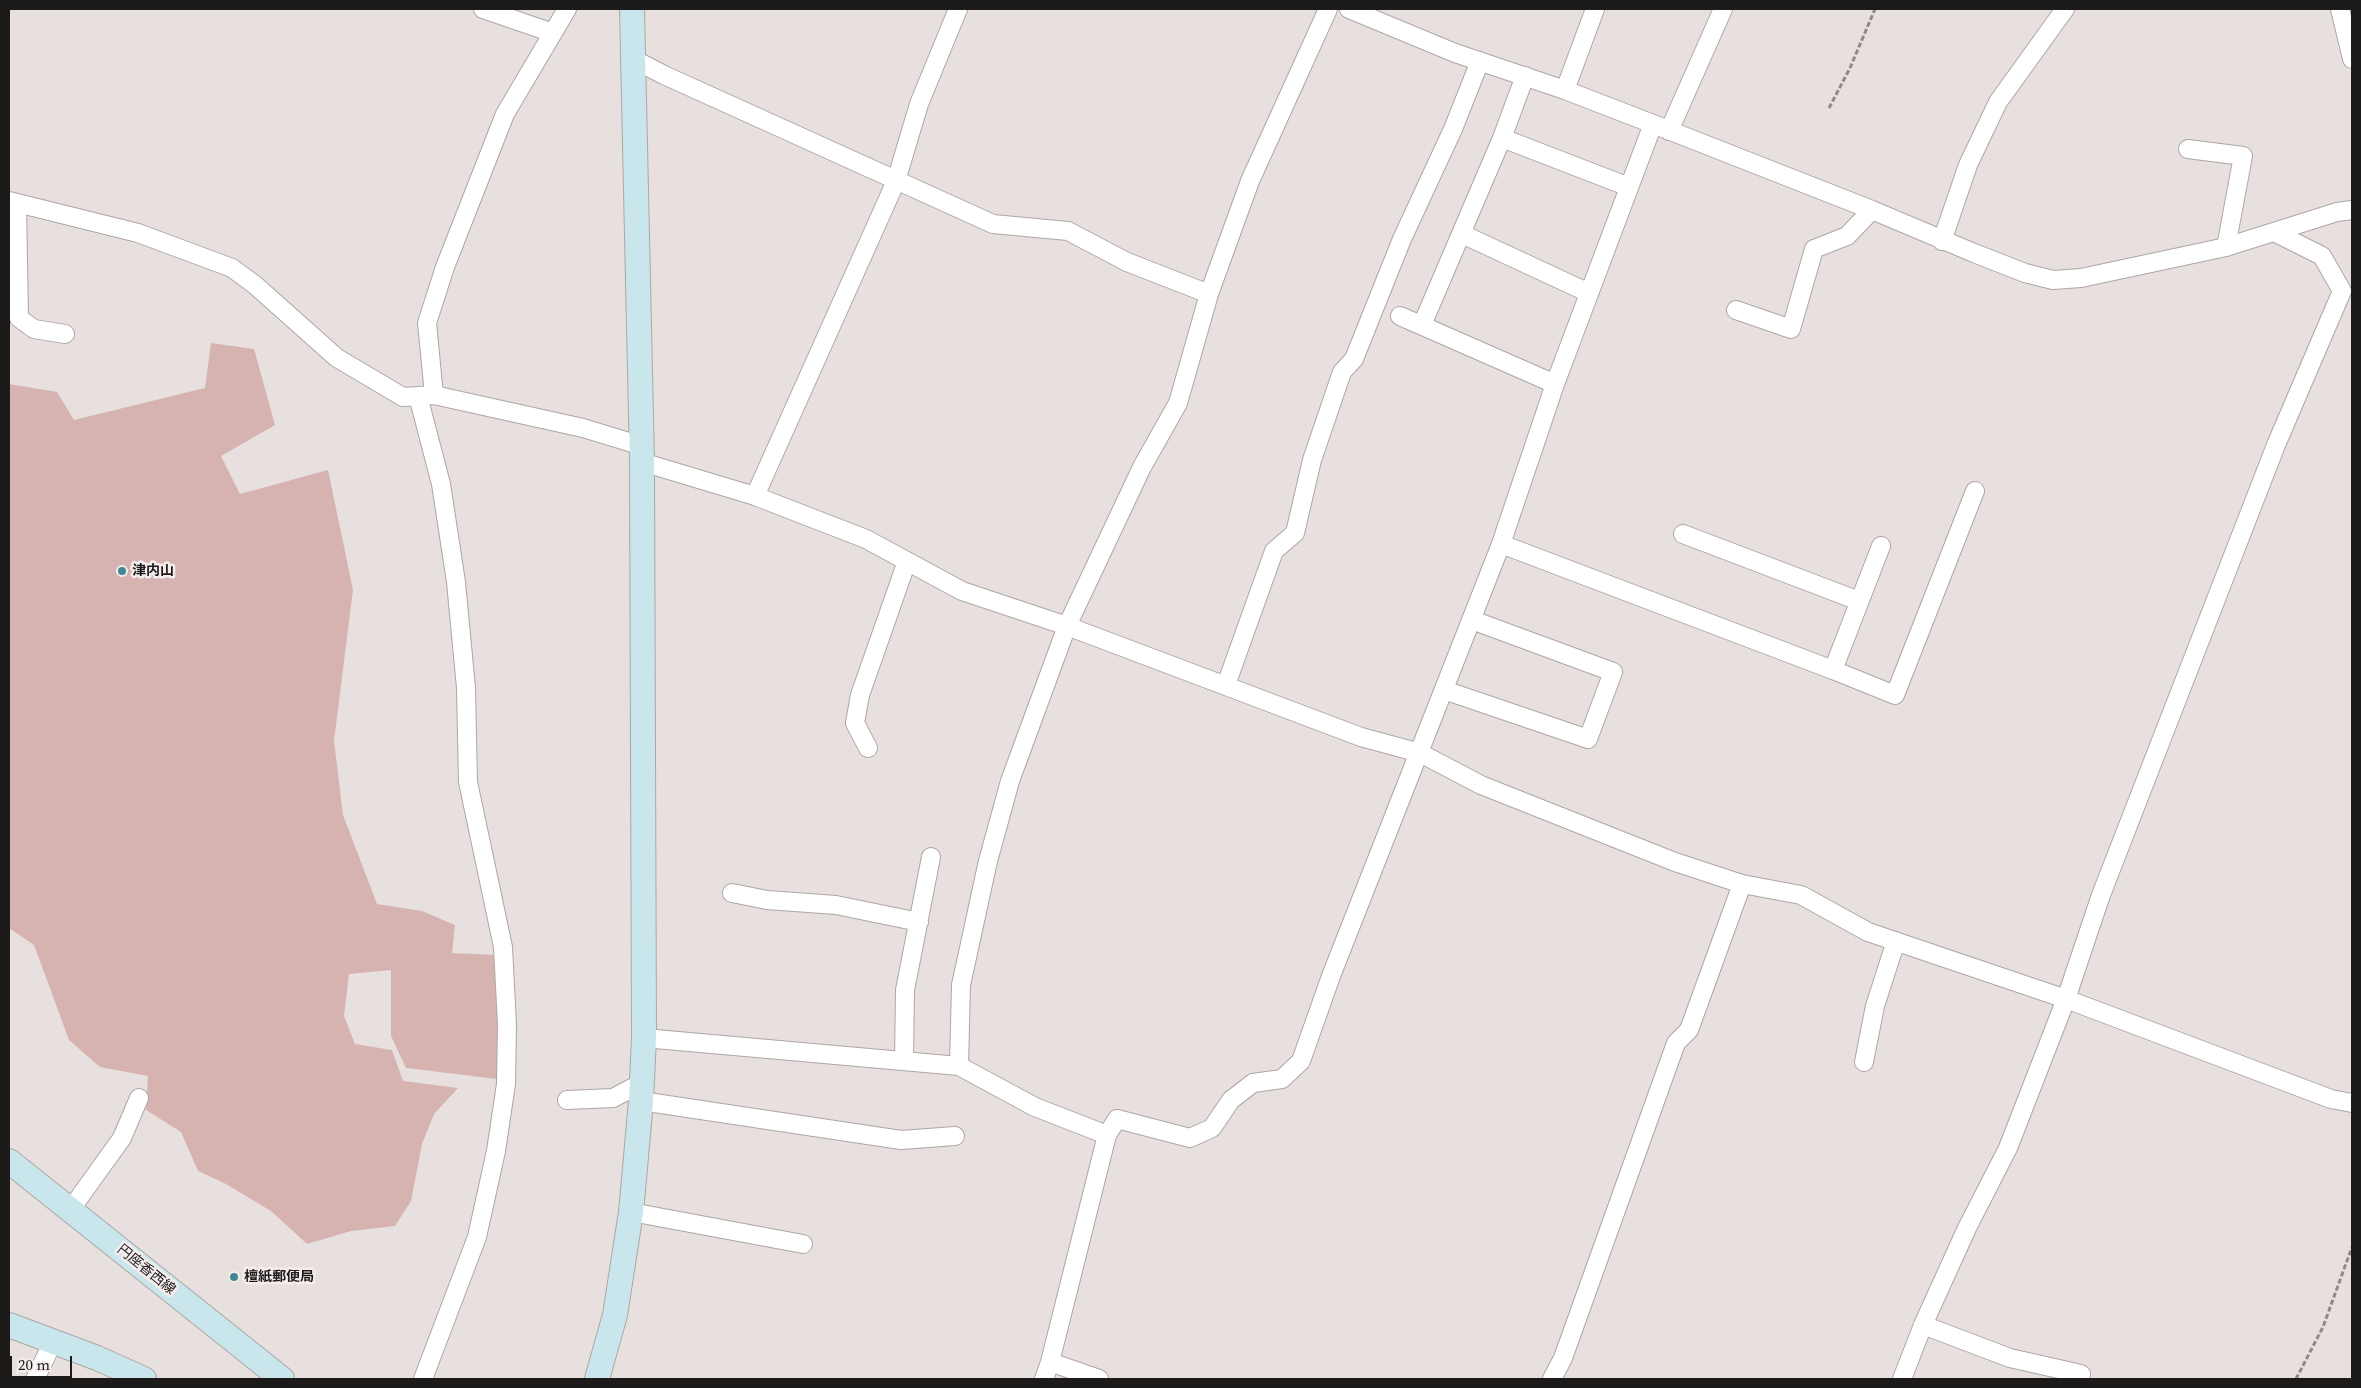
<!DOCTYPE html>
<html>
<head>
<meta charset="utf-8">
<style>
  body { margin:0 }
  #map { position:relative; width:2361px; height:1388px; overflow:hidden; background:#e7e0df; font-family:"Source Serif 4",serif }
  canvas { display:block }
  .frame { position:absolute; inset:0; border:10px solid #1d1a1a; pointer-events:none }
  .scale { position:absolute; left:10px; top:1356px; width:62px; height:22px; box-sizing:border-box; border:2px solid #1d1a1a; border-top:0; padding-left:6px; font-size:15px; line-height:18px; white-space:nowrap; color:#1d1a1a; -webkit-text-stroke:4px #f5eded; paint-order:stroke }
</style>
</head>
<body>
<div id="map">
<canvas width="2361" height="1388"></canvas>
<div class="frame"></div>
<div class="scale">20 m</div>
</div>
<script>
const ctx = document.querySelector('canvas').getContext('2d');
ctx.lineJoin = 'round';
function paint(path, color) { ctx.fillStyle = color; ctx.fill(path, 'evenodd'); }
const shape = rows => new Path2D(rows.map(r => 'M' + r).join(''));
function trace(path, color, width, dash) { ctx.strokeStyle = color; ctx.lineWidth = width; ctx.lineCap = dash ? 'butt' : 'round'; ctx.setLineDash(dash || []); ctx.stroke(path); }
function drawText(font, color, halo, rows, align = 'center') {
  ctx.font = font + ' "Source Serif 4","Noto Sans JP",serif'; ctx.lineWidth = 5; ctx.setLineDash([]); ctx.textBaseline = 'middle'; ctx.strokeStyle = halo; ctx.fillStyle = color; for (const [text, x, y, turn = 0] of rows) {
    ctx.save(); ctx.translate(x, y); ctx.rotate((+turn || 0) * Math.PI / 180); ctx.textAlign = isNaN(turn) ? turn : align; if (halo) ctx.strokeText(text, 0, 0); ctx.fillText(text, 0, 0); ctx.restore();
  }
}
paint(shape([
  [211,343,254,349,275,425,221,456,240,494,328,470,353,590,334,741,343,815,377,904,422,911,455,925,452,953,495,955,501,1038,497,1079,406,1068,391,1036,391,970,349,974,344,1016,355,1044,392,1050,403,1081,458,1088,434,1114,422,1144,411,1201,395,1226,351,1231,307,1244,271,1211,226,1184,198,1171,181,1132,146,1110,148,1076,100,1067,69,1040,34,945,9,928,9,384,57,392,74,420,205,388]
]), '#d6b3b1');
const street = shape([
  [483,9,553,33],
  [1349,9,1455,53,1565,90,1653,124,1872,210,1974,253,2025,273,2053,280,2081,278,2226,247,2337,212,2352,210],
  [2340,9,2352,59],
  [633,59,664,75,993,224,1068,231,1127,262,1209,294],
  [1565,90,1595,9],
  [1669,131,1723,9],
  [1502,138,1629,187],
  [2188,149,2243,156,2226,247],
  [9,201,138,233,232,268,255,285,337,358,403,397,434,395,583,428,642,446],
  [17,203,19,318,34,329,65,334],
  [1462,234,1589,293],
  [1942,241,1968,165,1998,102,2065,9],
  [1736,310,1791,329,1814,249,1847,236,1872,210],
  [1400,316,1555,384],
  [1422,325,1502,138,1525,76],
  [434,395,427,323,445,267,505,114,567,9],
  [418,396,441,484,456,582,466,688,468,782,503,947,507,1025,506,1084,496,1151,477,1237,423,1379],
  [642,462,755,496,866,539,962,591,1067,626,1361,737,1420,753,1481,785,1675,862,1742,884,1801,895,1868,932,2066,999,2331,1099,2352,1103],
  [755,496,896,181,919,104,958,9],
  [1683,534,1859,601],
  [1501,544,1833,670,1881,546],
  [1833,670,1895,695,1975,491],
  [1226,685,1274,551,1295,533,1312,460,1342,372,1354,359,1402,239,1453,129,1480,61],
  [1444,690,1588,739,1613,672,1472,620],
  [868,748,855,723,860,695,907,561],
  [732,893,767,900,836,905,919,922],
  [644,1038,959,1066,1035,1107,1107,1135],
  [904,1061,905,990,931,857],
  [1864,1062,1875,1006,1896,941],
  [959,1066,961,985,988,861,1010,781,1067,626,1142,467,1178,403,1209,294,1250,181,1328,9],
  [567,1100,613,1098,642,1083],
  [641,1101,901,1140,955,1136],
  [71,1209,122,1138,139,1098],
  [631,1212,803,1244],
  [1923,1325,2010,1358,2081,1374],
  [1050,1362,1099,1379],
  [35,1379,53,1342],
  [1044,1379,1050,1362,1107,1135,1117,1119,1190,1138,1212,1128,1231,1100,1253,1083,1282,1079,1301,1061,1331,976,1501,544,1555,384,1653,124],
  [1552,1379,1563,1358,1676,1043,1689,1030,1742,884],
  [1902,1379,1923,1325,1967,1228,2008,1148,2066,999,2101,895,2276,445,2342,291,2322,256,2276,233]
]);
const secondary = shape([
  [9,1161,282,1379],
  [9,1325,97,1358,144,1379],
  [597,1379,615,1315,631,1212,641,1101,644,1038,642,462,632,9]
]);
trace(street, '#aea6a6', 20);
trace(secondary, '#aea6a6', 26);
trace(shape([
  [1829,108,1850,68,1875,9],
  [2296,1379,2323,1327,2352,1247]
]), '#8f8a8a', 3, [5, 2.5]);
trace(street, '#fff', 18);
trace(secondary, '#c8e6eb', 24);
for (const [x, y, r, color] of [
  [122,571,5,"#408691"],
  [234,1277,5,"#408691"]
]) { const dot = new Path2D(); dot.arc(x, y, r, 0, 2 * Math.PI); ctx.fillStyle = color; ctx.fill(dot); trace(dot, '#f5eded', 2); }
drawText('bold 14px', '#1d1a1a', '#f5eded', [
  ["津内山",132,571],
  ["檀紙郵便局",244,1277]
], 'left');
drawText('14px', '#1d1a1a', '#f5eded', [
  ["円座香西線",146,1270,39]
]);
</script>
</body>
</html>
